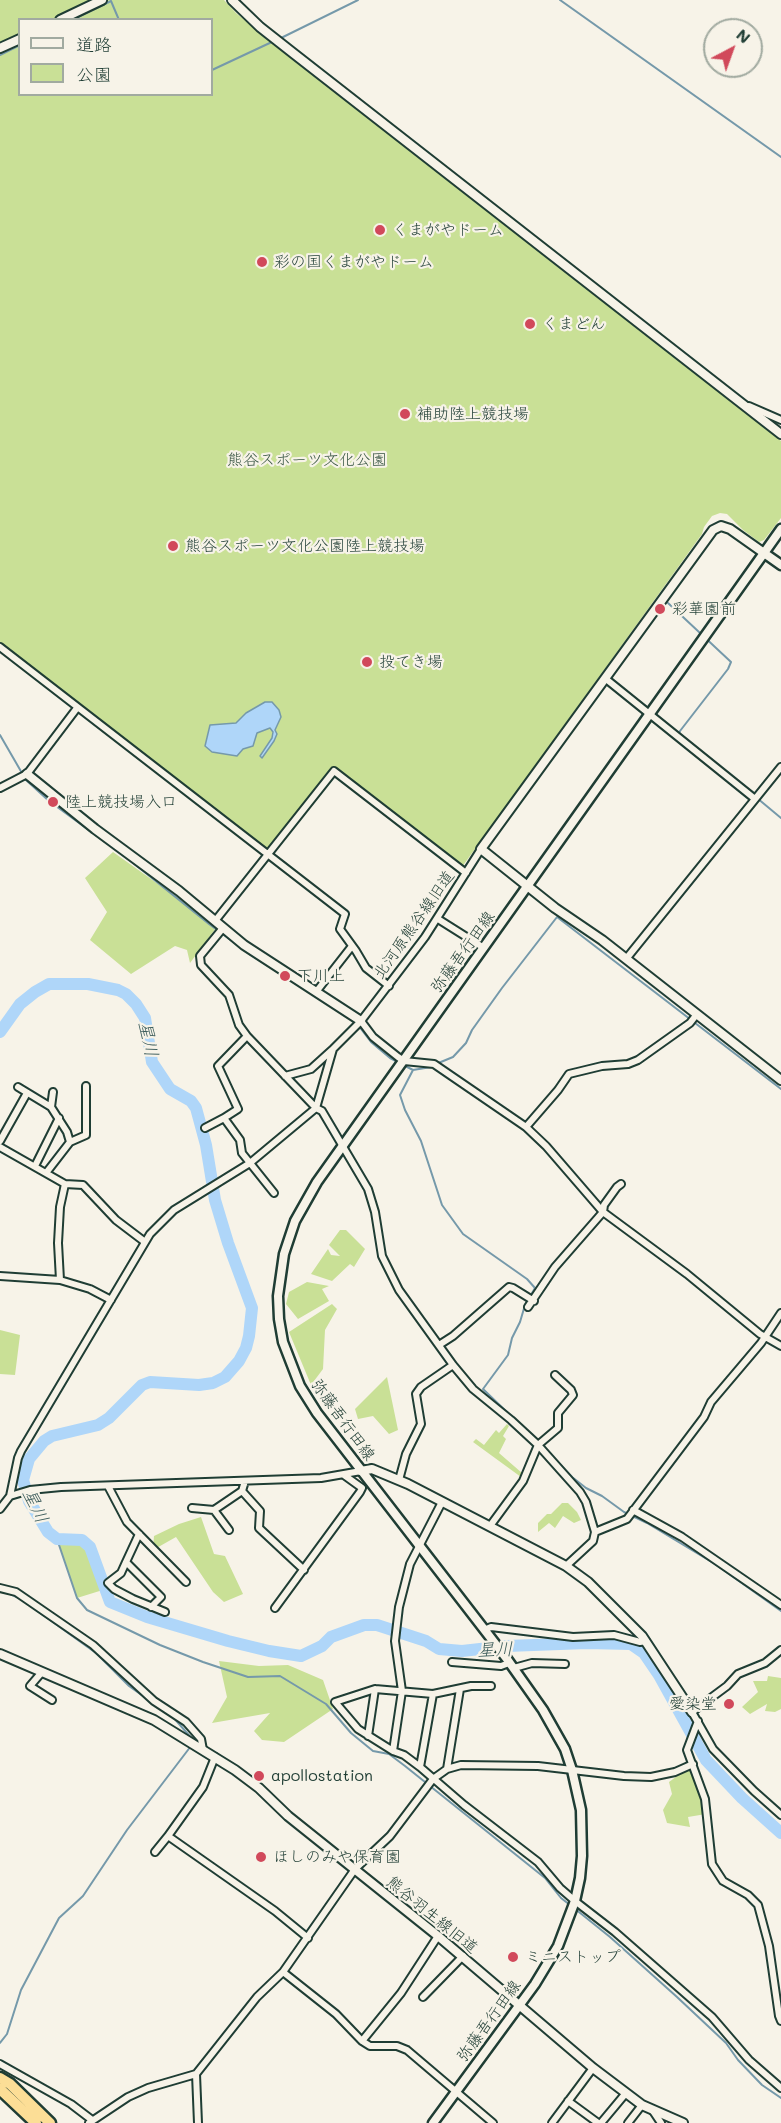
<!DOCTYPE html>
<html>
<head>
<meta charset="utf-8">
<style>
  body { margin:0 }
  #map { position:relative; width:781px; height:2123px; overflow:hidden; background:#f7f3e8; font-family:Mali,"Klee One",sans-serif }
  canvas { display:block }
  .legend { position:absolute; left:18px; top:18px; width:195px; height:78px; box-sizing:border-box; background:#f7f3e8; border:2px solid #a1aaa0; margin:0; padding:8px 10px; list-style:none; font-size:18px; color:#1f3d34 }
  .legend li { display:flex; align-items:center; gap:12px; height:30px }
  .legend b { width:30px; border:2px solid #a1aaa0 }
  .north { position:absolute; left:703px; top:18px; width:60px; height:60px; box-sizing:border-box; background:#f7f3e8; border:2px solid #a1aaa0; border-radius:50%; rotate:41deg; font-size:16px; font-weight:700; line-height:24px; text-align:center; color:#1f3d34 }
  .north::after { content:''; display:block; margin:auto; width:21px; height:27px; background:#d1495b; clip-path:polygon(50% 0,100% 100%,50% 72%,0 100%) }
</style>
</head>
<body>
<div id="map">
<canvas width="781" height="2123"></canvas>
<ul class="legend">
<li><b style="height:8px;background:#f7f3e8"></b>道路</li>
<li><b style="height:16px;background:#c9e096"></b>公園</li>
</ul>
<div class="north">N</div>
</div>
<script>
const ctx = document.querySelector('canvas').getContext('2d');
ctx.lineJoin = 'round';
function paint(path, color) { ctx.fillStyle = color; ctx.fill(path, 'evenodd'); }
const shape = rows => new Path2D(rows.map(r => 'M' + r).join(''));
function trace(path, color, width, dash) { ctx.strokeStyle = color; ctx.lineWidth = width; ctx.lineCap = dash ? 'butt' : 'round'; ctx.setLineDash(dash || []); ctx.stroke(path); }
function drawText(font, color, halo, rows, align = 'center') {
  ctx.font = font + ' Mali,"Klee One",sans-serif'; ctx.lineWidth = 4.5; ctx.setLineDash([]); ctx.textBaseline = 'middle'; ctx.strokeStyle = halo; ctx.fillStyle = color; for (const [text, x, y, turn = 0] of rows) {
    ctx.save(); ctx.translate(x, y); ctx.rotate((+turn || 0) * Math.PI / 180); ctx.textAlign = isNaN(turn) ? turn : align; if (halo) ctx.strokeText(text, 0, 0); ctx.fillText(text, 0, 0); ctx.restore();
  }
}
paint(shape([
  [0,0,224,0,236,13,293,60,781,441,781,518,764,540,759,542,743,530,727,514,720,513,712,516,704,527,702,534,462,867,333,767,267,853,0,645],
  [20,20,212,20,212,94,20,94],
  [113,852,175,896,216,928,190,963,187,950,175,946,131,974,90,940,107,912,85,878],
  [340,1230,346,1230,365,1249,354,1267,350,1264,332,1281,311,1274,328,1249,331,1255,340,1256,329,1245],
  [307,1282,329,1286,322,1289,329,1301,298,1319,286,1304,289,1292],
  [332,1304,337,1309,325,1330,323,1369,311,1385,289,1332],
  [0,1330,20,1335,15,1375,0,1374],
  [387,1377,398,1430,389,1434,373,1416,358,1419,355,1409],
  [507,1424,509,1426,503,1436,506,1439,499,1453,522,1473,521,1477,473,1442,476,1439,484,1445,496,1430,499,1433],
  [562,1503,568,1503,577,1512,581,1520,574,1523,563,1516,555,1528,549,1523,538,1532,538,1523,547,1514,551,1514],
  [201,1517,214,1554,225,1556,243,1594,224,1602,213,1592,176,1537,153,1550,154,1536,179,1524],
  [57,1539,82,1540,90,1547,106,1589,77,1598],
  [219,1661,259,1666,288,1665,323,1680,333,1709,284,1742,262,1740,254,1731,270,1713,212,1723,227,1697],
  [768,1676,781,1678,781,1709,775,1712,765,1711,767,1704,750,1714,742,1707,758,1692,753,1681,767,1681],
  [691,1766,698,1778,706,1814,688,1817,690,1827,667,1823,663,1810,672,1794,669,1782]
]), '#c9e096');
const water = shape([
  [265,702,272,702,279,710,281,717,275,730,277,734,274,741,262,758,260,756,272,738,273,732,270,728,257,733,253,746,243,749,237,756,212,752,205,746,210,725,236,723,246,713,265,702]
]);
paint(water, '#afd6f9');
trace(water, '#7599aa', 1.5);
trace(shape([
  [560,0,781,157],
  [72,20,111,1,119,20],
  [279,39,358,0],
  [0,55,20,45],
  [212,70,274,41],
  [668,603,731,662,728,669,680,731,679,733,683,738],
  [0,735,26,780,49,801,127,858,209,924,251,955,321,1000],
  [757,798,781,818],
  [358,1025,371,1042,390,1058,413,1070,431,1067],
  [436,1064,453,1057,466,1043,472,1030,502,988,557,917,781,1089],
  [413,1070,400,1095,405,1110,421,1141,442,1205,463,1234,527,1279,535,1288,525,1305,520,1322,512,1338,508,1355,483,1389,512,1417],
  [516,1421,532,1435],
  [542,1446,572,1477,586,1488,602,1496,624,1512,647,1523,715,1564,781,1611],
  [57,1539,77,1598,87,1610,160,1645,203,1662,248,1677,280,1676,326,1704,351,1733,373,1751,389,1754,405,1766,545,1878,561,1898,570,1905],
  [8,1593,25,1601],
  [29,1605,96,1653,129,1686,161,1709],
  [173,1717,194,1741],
  [574,1908,610,1937,677,1997,726,2043,738,2060,762,2085,781,2098],
  [0,2043,7,2034,21,1990,59,1918,83,1896,127,1830,191,1746]
]), '#7599aa', 2);
trace(shape([
  [0,1032,20,1004,35,992,49,984,88,984,118,990,126,994,136,1004,145,1018,152,1062,170,1089,191,1101,196,1108,206,1145,215,1200,228,1243,252,1308,249,1336,246,1348,239,1361,225,1377,213,1383,199,1385,150,1382,142,1385,109,1418,98,1425,52,1436,44,1441,29,1459,23,1480,29,1501,48,1532,57,1539,82,1540,90,1547,110,1602,147,1617,228,1641,269,1651,301,1656,322,1646,331,1637,364,1625,377,1625,426,1641,439,1649,462,1651,507,1646,587,1643,631,1644,644,1653,659,1675,706,1760,742,1798,781,1833]
]), '#afd6f9', 12);
const minor = shape([
  [749,406,781,420],
  [0,647,345,914,340,929,356,951,366,968,389,986],
  [606,679,755,799],
  [0,788,27,774,77,708],
  [438,919,484,948],
  [215,921,334,771,466,873],
  [223,928,200,956,201,965,229,995,239,1025,247,1036,316,1108,322,1111,368,1189,375,1212,382,1256,399,1290,453,1365,473,1389,511,1420,538,1445,580,1492,586,1502,595,1532,593,1541,566,1566],
  [626,959,781,767],
  [316,992,352,946],
  [361,1021,373,1037,398,1057,404,1061,434,1064,526,1127,546,1146,603,1212,687,1274,760,1334,781,1346],
  [247,1036,218,1066,238,1109,224,1118,240,1140,242,1153,274,1193],
  [285,1076,311,1069,332,1050],
  [18,1087,51,1107,67,1132,70,1142,46,1173],
  [51,1107,53,1092],
  [526,1127,558,1090,569,1074,602,1066,628,1064,638,1060,690,1023,697,1014],
  [205,1128,224,1118],
  [0,1141,27,1093],
  [70,1142,86,1135,86,1086],
  [0,1147,65,1184,60,1207,58,1243,60,1280],
  [35,1166,59,1118],
  [65,1184,83,1185,116,1220,145,1242],
  [0,1276,60,1280,90,1289,111,1300],
  [528,1307,555,1267,603,1212,604,1205,617,1187,621,1184],
  [439,1345,453,1336,509,1287,513,1288,534,1301],
  [399,1480,406,1454,421,1424,416,1394,421,1387,453,1365],
  [245,1481,242,1491,260,1511,259,1528,304,1570],
  [108,1486,127,1522,186,1582],
  [10,1496,18,1458,21,1451,150,1234,174,1210,250,1163,316,1108,333,1049,361,1021,425,937,481,849],
  [442,1502,410,1564,399,1607,395,1641,402,1691,393,1751,404,1755,420,1767,464,1805,538,1862,560,1888,575,1901,615,1932,712,2017,749,2060,781,2088],
  [192,1508,214,1510,242,1491],
  [0,1509,10,1496,30,1490,61,1487,321,1478,361,1471],
  [214,1510,229,1530],
  [633,1510,682,1537,781,1605],
  [490,1526,523,1481,538,1445,558,1428,558,1413,573,1395,571,1390,555,1375],
  [595,1532,627,1519,704,1417,711,1402,761,1343,781,1313],
  [139,1534,126,1562,161,1597,151,1607],
  [126,1562,121,1573,108,1583,114,1589,133,1599,165,1612],
  [0,1588,16,1592,93,1645,154,1701,186,1722,201,1739,203,1750],
  [275,1608,360,1492,362,1488,344,1475],
  [484,1630,491,1627,573,1637,614,1635,640,1642,646,1641],
  [781,1650,765,1663,738,1674,727,1686,692,1712,713,1749,754,1791,781,1815],
  [452,1662,501,1666,509,1663],
  [514,1668,532,1663,565,1664],
  [42,1672,30,1686,52,1700],
  [433,1694,471,1686,491,1686],
  [698,1721,687,1750,705,1799,712,1864,723,1881,748,1895,758,1905,769,1946,779,2016,781,2021],
  [368,1736,375,1689],
  [393,1751,358,1729,335,1702,375,1689,433,1694,420,1767],
  [215,1757,203,1787,168,1836,275,1911,308,1938],
  [447,1769,460,1689],
  [155,1852,168,1836],
  [283,1972,336,2014,362,2041,370,2046,397,2046,407,2050,493,2123],
  [423,1997,463,1956],
  [362,2041,401,1993,438,1936],
  [0,2064,71,2104,92,2120],
  [196,2074,198,2123],
  [568,2101,598,2123],
  [653,2111,661,2123],
  [89,2123,128,2097,148,2088,196,2074,257,1997,283,1972,355,1869,390,1836,433,1779,447,1769,461,1765,538,1766,624,1776,651,1777,675,1772,693,1764],
  [552,2123,593,2068],
  [601,2123,626,2093],
  [628,2123,642,2105]
]);
const tertiary = shape([
  [232,0,260,27,293,53,781,434],
  [60,20,102,0],
  [0,48,20,39],
  [764,553,730,529,721,526,713,530,481,849,555,908,602,940,781,1080],
  [27,774,95,829,179,891,244,945,361,1021],
  [361,1471,372,1469,408,1484,566,1566,588,1582,642,1636,692,1712],
  [0,1654,154,1720,235,1770,259,1788,288,1816,438,1936,593,2068,642,2105,683,2123]
]);
const secondary = shape([
  [764,553,781,565],
  [433,2123,535,1984,558,1946,575,1901,580,1878,582,1856,581,1810,572,1770,565,1749,543,1710,507,1659,317,1413,300,1386,283,1342,279,1319,278,1296,284,1254,295,1221,317,1182,781,529]
]);
const trunk = shape([
  [0,2078,10,2084,50,2123],
  [0,2089,36,2123]
]);
trace(minor, '#1f3d34', 10);
trace(tertiary, '#1f3d34', 12);
trace(secondary, '#1f3d34', 13);
trace(trunk, '#1f3d34', 15);
trace(minor, '#f7f3e8', 6);
trace(tertiary, '#f7f3e8', 8);
trace(secondary, '#f7f3e8', 8);
trace(trunk, '#fcde96', 10);
for (const [x, y, r, color] of [
  [380,230,6,"#d1495b"],
  [262,262,6,"#d1495b"],
  [530,324,6,"#d1495b"],
  [405,414,6,"#d1495b"],
  [173,546,6,"#d1495b"],
  [660,609,6,"#d1495b"],
  [367,662,6,"#d1495b"],
  [53,802,6,"#d1495b"],
  [285,976,6,"#d1495b"],
  [729,1704,6,"#d1495b"],
  [259,1776,6,"#d1495b"],
  [261,1857,6,"#d1495b"],
  [513,1957,6,"#d1495b"]
]) { const dot = new Path2D(); dot.arc(x, y, r, 0, 2 * Math.PI); ctx.fillStyle = color; ctx.fill(dot); trace(dot, '#f7f3e8', 2); }
drawText('16px', '#1f3d34', '#f7f3e8', [
  ["くまがやドーム",392,230],
  ["彩の国くまがやドーム",274,262],
  ["くまどん",542,324],
  ["補助陸上競技場",417,414],
  ["熊谷スポーツ文化公園陸上競技場",185,546],
  ["彩華園前",672,609],
  ["投てき場",379,662],
  ["陸上競技場入口",65,802],
  ["下川上",297,976],
  ["愛染堂",717,1704,"right"],
  ["apollostation",271,1776],
  ["ほしのみや保育園",273,1857],
  ["ミニストップ",525,1957]
], 'left');
drawText('16px', '#385543', '#f7f3e8', [
  ["熊谷スポーツ文化公園",307,460]
]);
drawText('16px', '#1f3d34', '#f7f3e8', [
  ["北河原熊谷線旧道",414,925,-55],
  ["弥藤吾行田線",463,952,-54],
  ["弥藤吾行田線",343,1420,54],
  ["熊谷羽生線旧道",432,1915,39],
  ["弥藤吾行田線",489,2021,-54]
]);
drawText('italic 18px', '#3c5c5b', '#f7f3e8', [
  ["星川",148,1039,78],
  ["星川",35,1506,64],
  ["星川",495,1650,-2]
]);
</script>
</body>
</html>
